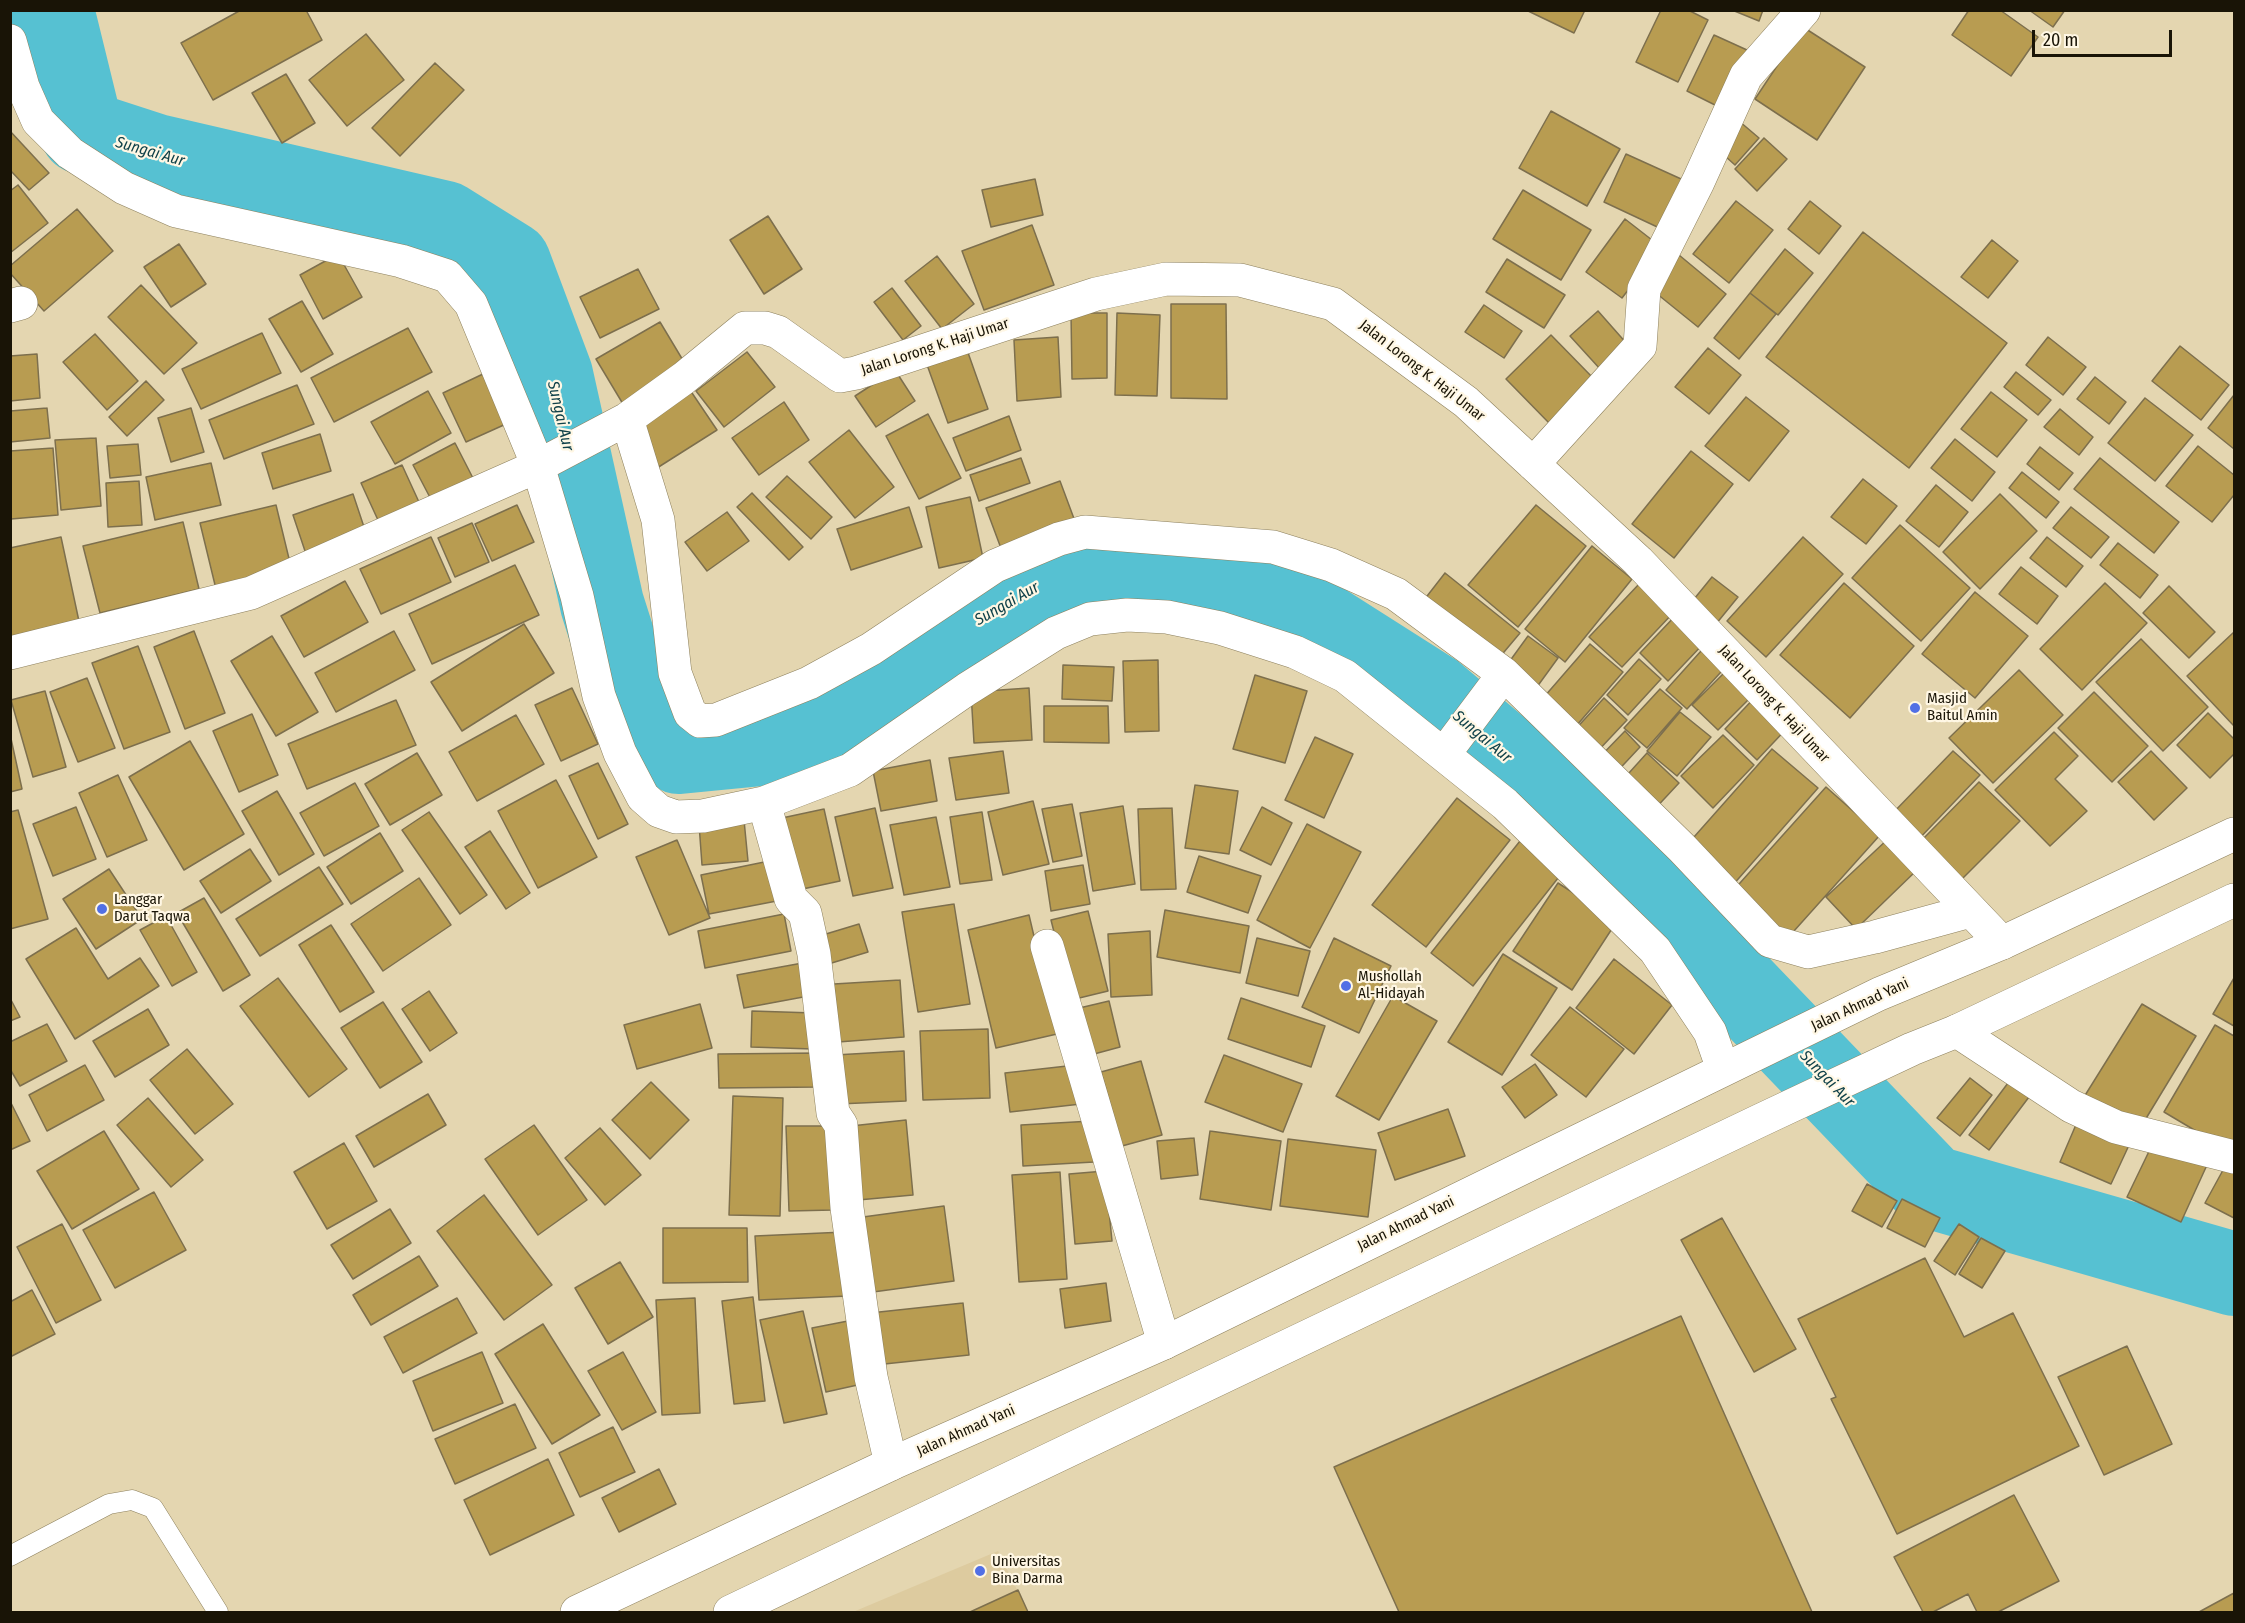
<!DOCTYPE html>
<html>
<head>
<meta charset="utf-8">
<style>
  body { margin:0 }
  #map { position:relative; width:2245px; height:1623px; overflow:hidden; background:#e4d6b0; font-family:"Fira Sans Condensed",sans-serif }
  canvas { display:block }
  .frame { position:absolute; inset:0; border:12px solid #191406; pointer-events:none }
  .scale { position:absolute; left:2032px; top:30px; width:140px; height:27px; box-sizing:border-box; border:3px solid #191406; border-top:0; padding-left:8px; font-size:18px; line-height:21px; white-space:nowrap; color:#191406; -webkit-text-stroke:4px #fff7e4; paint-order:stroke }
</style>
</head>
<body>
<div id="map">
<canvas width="2245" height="1623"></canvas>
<div class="frame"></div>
<div class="scale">20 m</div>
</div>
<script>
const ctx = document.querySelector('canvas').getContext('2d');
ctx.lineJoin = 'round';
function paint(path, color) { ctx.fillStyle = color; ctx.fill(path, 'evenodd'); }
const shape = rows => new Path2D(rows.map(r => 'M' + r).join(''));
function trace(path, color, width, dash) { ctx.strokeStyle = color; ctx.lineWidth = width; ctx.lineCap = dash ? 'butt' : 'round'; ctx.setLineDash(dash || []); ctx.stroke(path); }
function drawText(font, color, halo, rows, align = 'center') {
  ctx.font = font + ' "Fira Sans Condensed",sans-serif'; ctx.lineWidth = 4.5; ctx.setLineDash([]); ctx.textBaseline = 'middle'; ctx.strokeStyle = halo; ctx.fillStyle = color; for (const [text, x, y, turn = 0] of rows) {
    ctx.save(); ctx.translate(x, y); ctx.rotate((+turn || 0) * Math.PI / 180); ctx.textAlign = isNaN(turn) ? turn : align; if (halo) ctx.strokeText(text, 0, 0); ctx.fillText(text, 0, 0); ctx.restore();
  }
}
paint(shape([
  [998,1551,1028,1612,853,1612]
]), '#ddcb9f');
trace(shape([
  [52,10,82,132,156,156,445,223,509,263,551,375,602,604,639,721,679,752,812,739,936,645,1042,582,1208,588,1315,620,1433,695,1570,811,1931,1187,2234,1274]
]), '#56c1d2', 84);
const building = shape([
  [241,10,306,10,322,40,213,100,181,43,241,10],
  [1526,10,1585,10,1574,33,1526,10],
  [1661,10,1688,10,1708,20,1678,82,1636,62,1661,10],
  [1732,10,1763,10,1759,21,1732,10],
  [1969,10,2000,10,2038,37,2011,76,1952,35,1969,10],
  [2029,10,2065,10,2053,27,2029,10],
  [1803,27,1865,67,1817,140,1755,99,1803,27],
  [366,34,404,80,347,126,309,80,366,34],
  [1714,35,1747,50,1719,107,1687,91,1714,35],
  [435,63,464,90,400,156,372,128,435,63],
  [286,74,315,123,282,143,252,93,286,74],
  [1551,111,1620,149,1587,206,1519,168,1551,111],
  [1739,121,1759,138,1735,165,1716,148,1739,121],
  [10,131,49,173,29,190,10,170,10,131],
  [1764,138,1787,159,1757,191,1735,169,1764,138],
  [1626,154,1690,183,1668,232,1604,202,1626,154],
  [1035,179,1043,215,991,227,982,190,1035,179],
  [18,185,48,223,10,253,10,191,18,185],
  [1523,190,1591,230,1561,280,1493,239,1523,190],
  [1736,201,1773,230,1729,283,1693,254,1736,201],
  [1810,201,1841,226,1819,254,1788,229,1810,201],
  [77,209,113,251,44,311,10,273,10,266,77,209],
  [768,216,802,269,764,294,730,240,768,216],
  [1625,219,1661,247,1622,298,1586,272,1625,219],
  [1032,225,1054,285,984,310,962,251,1032,225],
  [1863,232,2007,343,1909,468,1766,357,1863,232],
  [1992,240,2018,261,1988,298,1961,277,1992,240],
  [179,244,206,284,171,307,144,267,179,244],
  [1785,249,1813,273,1778,315,1750,293,1785,249],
  [338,254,362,297,323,319,300,275,338,254],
  [1679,255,1726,294,1698,327,1651,289,1679,255],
  [937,256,974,304,942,329,905,281,937,256],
  [1507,259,1565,295,1544,328,1486,292,1507,259],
  [638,269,659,309,600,338,580,297,638,269],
  [141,285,197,343,164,374,108,317,141,285],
  [892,288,921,326,903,340,874,302,892,288],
  [1750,293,1776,314,1739,359,1714,338,1750,293],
  [302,301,333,354,301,372,269,319,302,301],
  [1171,304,1226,304,1227,399,1171,398,1171,304],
  [1484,305,1522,331,1504,358,1465,332,1484,305],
  [1598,311,1628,345,1601,370,1570,336,1598,311],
  [1071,313,1107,313,1107,378,1072,379,1071,313],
  [1117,313,1160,315,1157,396,1115,395,1117,313],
  [660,322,687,367,623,404,596,359,660,322],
  [408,328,432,372,334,422,311,378,408,328],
  [262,333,281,373,201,409,182,369,262,333],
  [95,334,138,381,107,410,63,362,95,334],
  [1551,335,1596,381,1551,425,1506,379,1551,335],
  [1058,337,1061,397,1017,401,1014,340,1058,337],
  [2048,337,2086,367,2063,395,2026,365,2048,337],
  [2180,346,2229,385,2201,420,2152,381,2180,346],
  [966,347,988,409,948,423,926,362,966,347],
  [1708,348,1741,375,1709,414,1675,387,1708,348],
  [747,352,775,387,724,427,696,391,747,352],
  [37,354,40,398,10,401,10,356,37,354],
  [895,370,915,401,876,427,855,396,895,370],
  [2016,372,2051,400,2038,415,2004,387,2016,372],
  [483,374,506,424,466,442,443,393,483,374],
  [2095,377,2126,402,2109,424,2077,399,2095,377],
  [146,381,164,400,127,436,109,417,146,381],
  [297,385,314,424,224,459,209,420,297,385],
  [690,390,717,430,657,468,631,428,690,390],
  [428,391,451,433,395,464,371,422,428,391],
  [1991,392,2027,420,1997,457,1961,429,1991,392],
  [2234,395,2234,449,2208,428,2234,395],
  [1746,397,1789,431,1749,481,1705,446,1746,397],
  [2145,398,2193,435,2155,481,2108,443,2145,398],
  [784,402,809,440,759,475,732,438,784,402],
  [47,408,50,438,10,442,10,411,47,408],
  [191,408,204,452,171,462,158,418,191,408],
  [2060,409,2093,437,2079,455,2044,427,2060,409],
  [928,414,961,478,919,499,886,436,928,414],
  [1009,416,1021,450,966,471,953,438,1009,416],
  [849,430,894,487,855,518,809,462,849,430],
  [320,434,331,471,273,489,262,453,320,434],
  [96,438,101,506,61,510,55,440,96,438],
  [1955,439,1995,472,1972,501,1931,468,1955,439],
  [455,443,477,486,435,507,413,465,455,443],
  [138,444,141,475,110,478,107,446,138,444],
  [2198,446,2234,475,2234,495,2212,522,2166,486,2198,446],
  [2040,447,2073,473,2059,490,2027,464,2040,447],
  [53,448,58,515,11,519,10,451,53,448],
  [1691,451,1733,484,1674,558,1632,524,1691,451],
  [1021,458,1030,483,979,501,970,475,1021,458],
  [2100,458,2179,522,2154,553,2074,489,2100,458],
  [211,463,221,505,155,520,146,477,211,463],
  [402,465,424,513,383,531,361,483,402,465],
  [2022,472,2059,502,2046,518,2009,488,2022,472],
  [787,476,832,517,811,539,766,497,787,476],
  [1863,479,1897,506,1866,544,1831,517,1863,479],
  [139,481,142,525,108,527,106,483,139,481],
  [1060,481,1076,524,1002,551,986,508,1060,481],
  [1936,485,1968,512,1939,547,1906,521,1936,485],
  [752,493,803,547,789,560,737,507,752,493],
  [353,494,366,533,306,554,293,515,353,494],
  [2000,494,2037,531,1980,589,1943,552,2000,494],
  [970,497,983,558,939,568,926,507,970,497],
  [276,505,292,571,216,589,200,523,276,505],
  [517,505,534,542,492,561,475,524,517,505],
  [1536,505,1586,546,1518,627,1468,585,1536,505],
  [909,507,922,547,851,570,837,529,909,507],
  [2071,507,2109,537,2091,558,2053,528,2071,507],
  [727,512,749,541,707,571,685,542,727,512],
  [183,522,199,589,100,613,83,546,183,522],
  [472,523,489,562,455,577,438,538,472,523],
  [1900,525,1970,588,1921,641,1852,578,1900,525],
  [61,537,80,626,10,640,10,548,61,537],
  [431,537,451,582,381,614,360,569,431,537],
  [1803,537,1843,574,1766,657,1727,621,1803,537],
  [2047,537,2083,566,2066,587,2030,558,2047,537],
  [2118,543,2158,575,2140,598,2100,565,2118,543],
  [1592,546,1632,579,1565,662,1525,629,1592,546],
  [515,565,539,615,432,664,409,614,515,565],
  [2021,567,2058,596,2037,624,1999,594,2021,567],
  [1445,573,1520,633,1499,658,1424,600,1445,573],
  [1712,577,1738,597,1716,624,1690,604,1712,577],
  [345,581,368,622,304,657,281,616,345,581],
  [1640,583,1673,613,1622,667,1589,637,1640,583],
  [1844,583,1914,646,1850,718,1780,655,1844,583],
  [2105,583,2147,623,2082,690,2040,649,2105,583],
  [2169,586,2215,632,2189,658,2143,613,2169,586],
  [1975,592,2028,636,1975,698,1922,654,1975,592],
  [1678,613,1706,641,1668,681,1640,653,1678,613],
  [524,624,554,673,462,731,431,682,524,624],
  [194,631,225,713,185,729,154,647,194,631],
  [394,631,415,670,336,712,315,673,394,631],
  [2234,632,2234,726,2187,676,2234,632],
  [272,636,318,712,276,736,231,661,272,636],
  [1528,636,1558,658,1534,691,1504,669,1528,636],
  [2141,639,2208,707,2163,751,2096,682,2141,639],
  [1710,641,1732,660,1687,709,1666,690,1710,641],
  [1590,644,1623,672,1577,725,1544,697,1590,644],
  [138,646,170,732,124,749,92,663,138,646],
  [1639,659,1661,679,1628,715,1607,695,1639,659],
  [1158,660,1159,731,1125,732,1123,661,1158,660],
  [1733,664,1759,689,1718,730,1692,705,1733,664],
  [1063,665,1114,667,1112,701,1062,699,1063,665],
  [2019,670,2063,715,1993,783,1949,738,2019,670],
  [1255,675,1307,691,1285,763,1233,749,1255,675],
  [87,678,115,748,78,762,50,692,87,678],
  [572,688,598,744,561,761,535,705,572,688],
  [1029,688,1032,740,974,743,971,692,1029,688],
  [1660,689,1682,708,1647,748,1624,728,1660,689],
  [45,691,66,767,33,777,11,700,45,691],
  [2094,692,2148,746,2112,782,2058,728,2094,692],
  [1758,694,1791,724,1757,760,1725,729,1758,694],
  [1604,698,1627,720,1595,754,1572,733,1604,698],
  [396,700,416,745,307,789,288,744,396,700],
  [1044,706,1108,706,1109,743,1044,742,1044,706],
  [1680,712,1711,737,1677,776,1647,751,1680,712],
  [2208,713,2234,739,2234,754,2210,778,2177,745,2208,713],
  [252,714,278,775,239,792,213,731,252,714],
  [516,715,544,764,477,801,449,752,516,715],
  [1625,731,1640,747,1611,778,1594,763,1625,731],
  [2054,732,2078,756,2055,779,2087,811,2050,846,1995,790,2054,732],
  [10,734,22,789,10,792,10,734],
  [1723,735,1754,765,1713,808,1681,776,1723,735],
  [1315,737,1353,754,1324,818,1285,800,1315,737],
  [190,741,244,834,184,870,129,777,190,741],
  [1772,749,1818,788,1732,886,1686,846,1772,749],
  [1003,751,1009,793,956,800,949,758,1003,751],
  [1953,751,1980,775,1916,842,1889,817,1953,751],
  [2151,751,2187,788,2154,820,2118,782,2151,751],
  [417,753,442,795,390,825,365,784,417,753],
  [1647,753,1679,783,1651,813,1619,784,1647,753],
  [930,760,937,801,881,811,873,771,930,760],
  [598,763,628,824,598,839,569,776,598,763],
  [118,775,147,840,107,857,79,793,118,775],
  [556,780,597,857,538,888,498,811,556,780],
  [1979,782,2020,821,1959,882,1919,843,1979,782],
  [355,783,379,826,324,856,300,813,355,783],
  [1195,785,1238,791,1229,854,1185,848,1195,785],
  [1826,787,1880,835,1785,941,1731,893,1826,787],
  [277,791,314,854,279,875,242,811,277,791],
  [1457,798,1510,840,1426,947,1372,905,1457,798],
  [1033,801,1049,864,1003,875,988,812,1033,801],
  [1072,804,1082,856,1053,862,1042,809,1072,804],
  [1123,806,1135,884,1093,891,1080,813,1123,806],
  [76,807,96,859,53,876,33,824,76,807],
  [1262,807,1292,823,1271,865,1240,850,1262,807],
  [875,808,893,888,853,896,835,817,875,808],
  [1172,808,1176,889,1141,890,1138,809,1172,808],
  [824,809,840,881,798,890,782,818,824,809],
  [18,810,48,919,10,929,10,812,18,810],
  [429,812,487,895,460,914,402,830,429,812],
  [982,812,992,880,960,884,950,817,982,812],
  [936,817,950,887,904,895,890,825,936,817],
  [744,820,748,861,702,865,699,824,744,820],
  [1307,824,1361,852,1310,948,1257,920,1307,824],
  [490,831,530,893,506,909,465,847,490,831],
  [380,833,403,871,351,904,327,867,380,833],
  [1889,838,1918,869,1856,929,1826,897,1889,838],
  [677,840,710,918,669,935,636,857,677,840],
  [1520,841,1562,873,1473,986,1431,953,1520,841],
  [250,849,271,881,221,913,200,881,250,849],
  [1199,856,1261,876,1248,913,1187,892,1199,856],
  [774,860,782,900,709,914,701,875,774,860],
  [1083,865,1090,904,1051,911,1045,871,1083,865],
  [319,867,343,904,260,956,236,919,319,867],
  [109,869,142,919,96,949,63,899,109,869],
  [419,878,451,925,383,971,351,924,419,878],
  [1558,883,1617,921,1572,990,1513,951,1558,883],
  [204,898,250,975,223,991,177,913,204,898],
  [954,904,970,1004,918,1012,902,912,954,904],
  [1165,910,1249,926,1240,973,1157,957,1165,910],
  [1088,911,1108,991,1071,1000,1051,920,1088,911],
  [784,914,791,951,705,968,698,931,784,914],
  [1029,915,1057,1034,996,1048,968,930,1029,915],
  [166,916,197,972,172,986,140,930,166,916],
  [859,924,868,952,825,965,816,937,859,924],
  [331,925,374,992,340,1012,299,945,331,925],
  [76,928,108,979,140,958,159,986,75,1039,26,959,76,928],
  [1150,931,1152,995,1111,997,1108,934,1150,931],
  [1257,938,1310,951,1298,996,1246,983,1257,938],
  [1334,938,1391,966,1359,1033,1302,1007,1334,938],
  [1503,954,1557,988,1502,1075,1448,1042,1503,954],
  [1614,959,1672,1005,1634,1054,1576,1008,1614,959],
  [808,962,814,995,744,1008,737,975,808,962],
  [278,978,347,1069,309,1097,240,1006,278,978],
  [2234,978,2234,1026,2213,1014,2234,978],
  [900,980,904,1037,838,1042,834,984,900,980],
  [429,991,457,1033,430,1051,402,1009,429,991],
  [1393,996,1437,1021,1379,1120,1336,1096,1393,996],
  [10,998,20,1017,10,1021,10,998],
  [1241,998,1325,1026,1311,1067,1228,1039,1241,998],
  [1109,1001,1120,1047,1083,1057,1071,1010,1109,1001],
  [383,1002,422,1062,380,1088,341,1028,383,1002],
  [700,1004,712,1048,637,1069,624,1025,700,1004],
  [2142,1004,2196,1036,2139,1130,2084,1097,2142,1004],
  [1570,1007,1624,1049,1586,1097,1531,1055,1570,1007],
  [148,1009,169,1045,115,1077,93,1041,148,1009],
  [752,1011,814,1013,813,1049,751,1047,752,1011],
  [47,1024,67,1061,20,1086,10,1069,10,1042,47,1024],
  [2215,1025,2234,1036,2234,1139,2228,1150,2164,1112,2215,1025],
  [988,1029,990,1098,923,1100,920,1031,988,1029],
  [187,1049,233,1104,195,1134,150,1080,187,1049],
  [904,1051,906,1101,838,1104,835,1055,904,1051],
  [819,1053,819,1087,719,1088,718,1054,819,1053],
  [1224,1055,1302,1084,1283,1132,1205,1102,1224,1055],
  [1141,1061,1162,1135,1122,1146,1101,1072,1141,1061],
  [1535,1064,1557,1095,1525,1118,1502,1087,1535,1064],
  [85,1065,104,1100,47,1131,29,1095,85,1065],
  [1076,1065,1081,1104,1010,1112,1005,1073,1076,1065],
  [1970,1078,1992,1095,1960,1136,1937,1118,1970,1078],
  [651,1082,689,1120,650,1159,612,1120,651,1082],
  [2008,1083,2029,1097,1989,1150,1969,1135,2008,1083],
  [428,1094,446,1125,374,1167,356,1136,428,1094],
  [733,1096,783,1098,780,1216,729,1215,733,1096],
  [148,1098,203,1160,171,1187,117,1125,148,1098],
  [10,1101,30,1141,10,1150,10,1101],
  [1448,1109,1465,1156,1395,1180,1378,1133,1448,1109],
  [906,1120,913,1195,858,1200,851,1126,906,1120],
  [2078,1120,2130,1143,2111,1184,2060,1162,2078,1120],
  [1092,1121,1094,1162,1023,1166,1021,1125,1092,1121],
  [534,1125,587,1200,538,1235,485,1159,534,1125],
  [786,1126,830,1126,833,1210,789,1211,786,1126],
  [600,1128,641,1175,605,1205,565,1158,600,1128],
  [104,1131,139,1189,72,1229,37,1171,104,1131],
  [1210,1131,1281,1141,1271,1210,1200,1199,1210,1131],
  [1194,1138,1198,1175,1161,1179,1157,1141,1194,1138],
  [1288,1139,1376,1150,1368,1217,1280,1206,1288,1139],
  [2154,1141,2207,1165,2181,1222,2127,1197,2154,1141],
  [344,1143,377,1201,327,1229,294,1172,344,1143],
  [2228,1161,2234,1164,2234,1218,2205,1203,2228,1161],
  [1105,1171,1112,1241,1075,1244,1069,1174,1105,1171],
  [1060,1172,1067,1279,1019,1282,1012,1175,1060,1172],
  [1867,1184,1897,1201,1882,1227,1852,1211,1867,1184],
  [154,1192,186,1250,115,1288,83,1230,154,1192],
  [484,1195,552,1285,504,1320,437,1231,484,1195],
  [1902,1199,1940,1218,1925,1247,1887,1228,1902,1199],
  [944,1206,954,1281,873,1292,863,1217,944,1206],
  [390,1209,411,1243,353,1279,331,1245,390,1209],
  [1722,1218,1796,1349,1754,1372,1681,1240,1722,1218],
  [62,1224,101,1300,56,1323,17,1247,62,1224],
  [1959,1224,1979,1237,1955,1275,1934,1261,1959,1224],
  [663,1228,747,1228,748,1282,663,1283,663,1228],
  [845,1232,848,1296,759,1300,755,1236,845,1232],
  [1981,1238,2005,1251,1982,1288,1959,1274,1981,1238],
  [419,1256,438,1286,371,1325,353,1295,419,1256],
  [1925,1258,1964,1337,2013,1313,2079,1446,1897,1534,1831,1399,1836,1397,1798,1319,1925,1258],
  [620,1262,653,1317,608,1344,575,1288,620,1262],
  [1106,1283,1111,1321,1065,1328,1060,1289,1106,1283],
  [32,1290,55,1334,10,1357,10,1302,32,1290],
  [753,1297,765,1401,734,1404,722,1301,753,1297],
  [457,1298,477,1333,403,1373,384,1337,457,1298],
  [695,1298,700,1413,662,1415,656,1300,695,1298],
  [963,1303,969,1355,875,1365,870,1313,963,1303],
  [803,1311,827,1414,784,1423,760,1320,803,1311],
  [1681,1316,1812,1612,1399,1612,1334,1467,1681,1316],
  [848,1321,862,1384,826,1392,812,1328,848,1321],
  [543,1324,600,1415,552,1444,495,1354,543,1324],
  [2127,1346,2172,1444,2104,1475,2058,1377,2127,1346],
  [482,1352,503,1403,433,1431,413,1381,482,1352],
  [623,1352,656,1412,622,1430,588,1371,623,1352],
  [515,1404,536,1448,455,1484,435,1439,515,1404],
  [613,1427,635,1472,580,1497,559,1453,613,1427],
  [548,1459,574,1515,490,1555,464,1500,548,1459],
  [659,1469,676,1504,619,1532,602,1498,659,1469],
  [2014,1495,2059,1581,1998,1612,1977,1612,1968,1594,1933,1612,1923,1612,1894,1557,2014,1495],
  [1018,1590,1028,1612,970,1612,1018,1590],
  [2234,1593,2234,1612,2199,1612,2234,1593]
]);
paint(building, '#b89c51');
trace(building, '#7d6f4d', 1.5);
const lane = shape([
  [10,1556,109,1504,132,1500,153,1508,218,1612]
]);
const street = shape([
  [10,41,23,87,38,121,70,153,124,188,176,211,401,261,447,276,471,304,538,466,577,596,599,696,620,753,643,797,659,811,676,817,703,816,764,803,850,770,967,689,1056,633,1090,619,1127,615,1167,617,1220,628,1295,652,1345,676,1505,804,1655,950,1710,1032,1723,1069],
  [10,306,21,303],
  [627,419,658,520,675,673,690,713,700,721,716,720,809,683,871,649,995,566,1059,539,1085,532,1273,547,1331,565,1396,594,1504,674,1682,848,1770,941,1808,952,1875,937,1970,911],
  [1533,464,1640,346,1644,289,1698,182,1746,76,1804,10],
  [10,653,251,593,538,466,627,419,684,378,745,328,765,328,778,332,840,376,856,373,1096,294,1166,279,1240,280,1333,304,1466,402,1638,561,2002,943],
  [1444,754,1504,674],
  [764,803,791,899,805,913,814,954,833,1113,841,1125,847,1208,871,1377,891,1464],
  [1047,946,1164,1343],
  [1957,1031,2071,1106,2116,1127,2234,1157]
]);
const highway = shape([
  [577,1612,891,1464,1164,1343,1879,994,2002,943,2234,834],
  [730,1612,1761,1120,1912,1049,1957,1031,2234,900]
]);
trace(lane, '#8d805d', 21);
trace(street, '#8d805d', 34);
trace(highway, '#8d805d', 34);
trace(lane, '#fff', 20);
trace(street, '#fff', 33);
trace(highway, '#fff', 33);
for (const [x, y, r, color] of [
  [1915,708,6,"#5270e5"],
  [102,909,6,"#5270e5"],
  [1346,986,6,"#5270e5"],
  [980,1571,6,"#5270e5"]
]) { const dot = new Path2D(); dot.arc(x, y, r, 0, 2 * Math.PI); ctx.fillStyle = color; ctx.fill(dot); trace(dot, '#fff7e4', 2); }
drawText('15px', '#191406', '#fff7e4', [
  ["Jalan Lorong K. Haji Umar",935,347,-18],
  ["Jalan Lorong K. Haji Umar",1422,371,38],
  ["Jalan Lorong K. Haji Umar",1774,704,47],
  ["Jalan Ahmad Yani",1860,1005,-25],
  ["Jalan Ahmad Yani",1406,1224,-26],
  ["Jalan Ahmad Yani",966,1431,-24]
]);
drawText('15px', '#191406', '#fff7e4', [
  ["Masjid",1927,699],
  ["Baitul Amin",1927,716],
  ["Langgar",114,900],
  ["Darut Taqwa",114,917],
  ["Mushollah",1358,977],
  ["Al-Hidayah",1358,994],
  ["Universitas",992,1562],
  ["Bina Darma",992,1579]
], 'left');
drawText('italic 16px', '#104149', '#fff7e4', [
  ["Sungai Aur",150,152,16],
  ["Sungai Aur",560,416,77],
  ["Sungai Aur",1007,604,-30],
  ["Sungai Aur",1482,737,40],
  ["Sungai Aur",1827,1079,46]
]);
</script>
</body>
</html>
